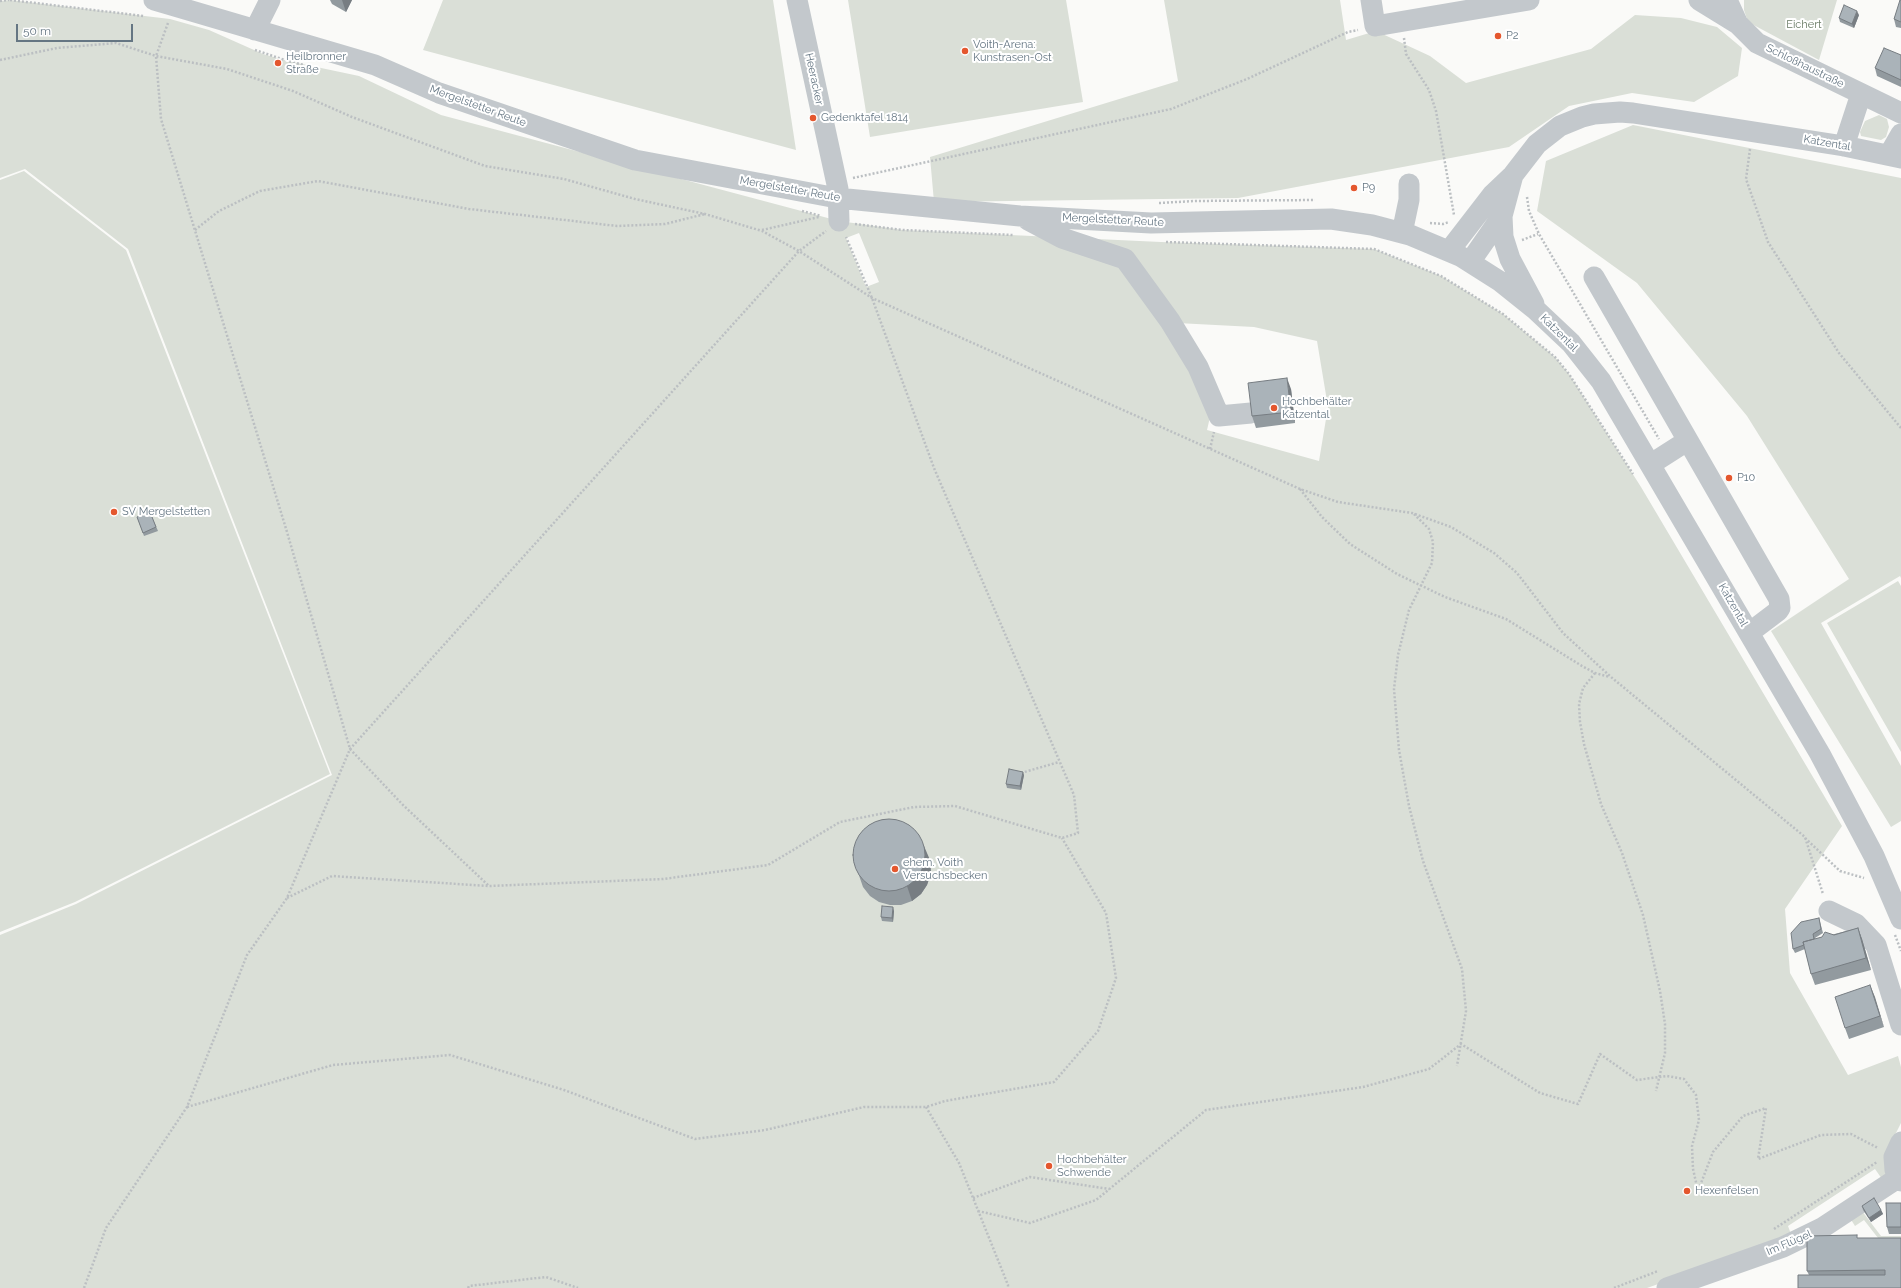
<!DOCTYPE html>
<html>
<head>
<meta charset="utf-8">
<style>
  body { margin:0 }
  #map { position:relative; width:1901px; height:1288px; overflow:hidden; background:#fafaf8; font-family:Raleway,sans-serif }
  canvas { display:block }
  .scale { position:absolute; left:16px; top:24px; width:117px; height:18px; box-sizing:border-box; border:2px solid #657683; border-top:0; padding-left:5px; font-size:12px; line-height:14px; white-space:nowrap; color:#657683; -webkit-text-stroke:3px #fff; paint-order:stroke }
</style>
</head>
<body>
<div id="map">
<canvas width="1901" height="1288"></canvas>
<div class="scale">50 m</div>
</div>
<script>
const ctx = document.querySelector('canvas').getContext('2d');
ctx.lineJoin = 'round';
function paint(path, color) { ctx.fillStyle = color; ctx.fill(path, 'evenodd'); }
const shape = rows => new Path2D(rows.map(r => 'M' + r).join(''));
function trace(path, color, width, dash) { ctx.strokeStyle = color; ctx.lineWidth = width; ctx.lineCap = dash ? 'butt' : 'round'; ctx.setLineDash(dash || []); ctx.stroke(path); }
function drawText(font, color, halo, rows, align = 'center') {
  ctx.font = font + ' Raleway,sans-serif'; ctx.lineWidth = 4; ctx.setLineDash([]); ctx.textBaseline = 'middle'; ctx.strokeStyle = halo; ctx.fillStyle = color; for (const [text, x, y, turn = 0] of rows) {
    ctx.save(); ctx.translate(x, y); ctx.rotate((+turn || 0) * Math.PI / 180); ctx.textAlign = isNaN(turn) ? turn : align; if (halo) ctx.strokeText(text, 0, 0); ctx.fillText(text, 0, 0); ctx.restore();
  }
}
paint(shape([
  [10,0,170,19,209,30,263,54,288,61,359,76,441,115,839,221,903,230,1161,242,1374,249,1441,276,1503,314,1555,357,1569,374,1641,487,1842,826,1785,909,1790,973,1848,1075,1898,1056,1901,1067,1901,1123,1892,1141,1892,1173,1882,1179,1875,1169,1788,1226,1792,1237,1647,1288,0,1288,0,935,76,904,332,775,128,249,25,169,0,178,0,1],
  [859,233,879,282,866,287,846,238],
  [1177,323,1254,327,1317,341,1328,407,1319,461,1207,430,1214,400],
  [443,0,773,0,796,150,423,50],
  [848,0,1066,0,1083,102,870,137],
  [1164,0,1340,0,1346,40,1376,31,1430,56,1466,83,1591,49,1635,15,1681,18,1717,27,1742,48,1738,76,1694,102,1632,93,1569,106,1509,147,1238,198,934,202,930,157,1178,81],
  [1744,0,1837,0,1819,60,1748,22,1744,10],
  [1879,115,1887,119,1889,127,1886,137,1881,140,1861,136,1860,132,1865,121],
  [1633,125,1901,178,1901,578,1900,576,1821,623,1901,766,1901,821,1891,827,1771,631,1849,579,1747,416,1637,283,1537,211,1546,161],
  [24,171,126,250,330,774,75,902,0,932,0,180],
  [1898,581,1901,586,1901,752,1827,623],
  [1862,1211,1881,1236,1901,1236,1901,1246,1878,1238,1864,1220,1855,1226,1850,1218]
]), '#dadfd7');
trace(shape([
  [10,0,144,16],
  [0,1,9,0],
  [168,23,156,56,161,119,287,532,350,749,403,805,489,886],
  [1404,38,1406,54,1429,90,1436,111,1454,215],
  [255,50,288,61,304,65],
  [0,60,57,48,116,43,156,56,227,69,293,91,352,117,485,166,564,179,635,199,705,214,762,231,799,251,872,298,1300,489,1338,502,1412,513,1451,527,1494,553,1517,573,1563,633,1611,677,1805,837,1823,894],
  [1750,149,1746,179,1768,242,1839,353,1901,428],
  [853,178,1171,109,1247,79,1348,32,1358,30],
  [1527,197,1529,211,1539,234,1659,439],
  [1159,203,1195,201,1315,200],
  [802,211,821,216],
  [1430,223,1443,224,1449,222],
  [855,224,903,230,1013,235],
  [195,230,219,211,260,191,318,181,469,209,617,226,665,224,705,214],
  [762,230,819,217],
  [1522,240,1538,234],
  [1166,242,1374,249,1441,276,1503,314,1555,357,1569,374,1633,474],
  [1210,449,1214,432],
  [1300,489,1322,517,1350,544,1397,574,1445,597,1506,619,1582,666,1595,673,1610,677],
  [1414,514,1429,529,1433,542,1432,563,1409,610,1398,655,1394,689,1399,750,1409,806,1423,861,1462,969,1466,1011,1457,1066],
  [1595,673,1583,688,1579,704,1580,722,1584,744,1601,804,1622,853,1643,915,1660,991,1665,1024,1665,1053,1656,1091],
  [1021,773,1059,762],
  [1805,838,1840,871,1864,878],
  [287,898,332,876,489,886,663,879,768,865,840,822,914,807,955,806,1062,838,1078,833,1074,795,934,468,872,298,846,237],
  [1895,935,1901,951],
  [187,1107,333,1065,450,1055,564,1090,695,1139,765,1130,864,1107,926,1107,945,1101,1054,1082,1098,1031,1116,978,1106,913,1062,838],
  [926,1107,959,1163,1008,1285,1008,1288],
  [973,1198,1030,1177,1109,1189],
  [978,1211,1030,1223,1096,1200,1206,1110,1363,1087,1429,1069,1461,1044,1540,1093,1578,1104,1600,1054,1637,1080,1667,1076,1684,1079,1696,1095,1699,1120,1692,1146,1693,1169,1698,1191,1713,1152,1743,1116,1766,1108,1758,1159,1821,1135,1851,1134,1878,1148],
  [1774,1229,1877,1162],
  [84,1288,106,1228,187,1107,247,955,287,898,350,749,799,251,826,231],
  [468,1288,469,1286,546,1277,578,1288],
  [1614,1288,1658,1271]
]), '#bbbfc2', 2.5, [2, 2]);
trace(shape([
  [154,0,375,65,439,93,635,160,837,198,1020,216,1151,223,1331,219,1372,225,1410,235,1460,256,1501,282,1536,310,1571,343,1601,381,1820,754,1874,856,1901,919],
  [797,0,838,189,839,221],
  [1371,0,1375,26,1529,0],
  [1699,0,1738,24],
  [1727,0,1738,24,1757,43,1901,113],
  [255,30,270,0],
  [1844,146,1861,94],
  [1889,155,1901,134],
  [1513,175,1502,216,1503,237,1510,259,1534,304],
  [1028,220,1062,238,1125,259,1170,321,1198,367,1219,416,1251,413],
  [1402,233,1409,200,1409,184],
  [1449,251,1493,194,1513,175,1537,144,1560,126,1582,117,1594,114,1620,112,1633,113,1844,146,1901,158],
  [1470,262,1502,216],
  [1594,277,1779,599,1780,608,1778,611,1749,633],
  [1651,464,1687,441],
  [1829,911,1856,924,1876,945,1901,1025],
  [1901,1142,1894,1157,1895,1170,1901,1181],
  [1667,1288,1783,1247,1822,1228,1901,1176]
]), '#c3c8cc', 21);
paint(shape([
  [330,0,352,0,346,12,332,4],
  [1901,0,1901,28,1896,27,1894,19],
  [1859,15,1854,28,1840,22,1839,18],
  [1901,55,1901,87,1877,76,1875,68],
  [1291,389,1295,423,1256,428,1252,416],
  [150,512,158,531,144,536,137,517],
  [1024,775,1021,790,1007,788,1006,784],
  [930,860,931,873,927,885,921,894,912,901,901,905,890,905,879,902,870,896,863,887,854,861],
  [894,911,893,922,882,921,881,917],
  [1819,918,1823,933,1815,938,1815,939,1858,928,1862,939,1871,970,1815,985,1811,974,1805,949,1795,953,1793,949],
  [1870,985,1884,1027,1849,1039,1845,1028],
  [1901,1203,1901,1234,1889,1234,1887,1227],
  [1862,1206,1881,1210,1883,1214,1871,1222,1863,1210],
  [1858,1238,1901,1288,1809,1275,1807,1271]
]), '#929a9f');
paint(shape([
  [342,0,352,0,346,12],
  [1857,11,1859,15,1854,28,1852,24],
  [1287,378,1291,389,1295,423,1291,412],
  [1023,772,1024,775,1021,790,1020,786],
  [924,846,930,860,931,873,927,885,921,894,912,901,907,886],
  [893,907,894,911,893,922,892,918],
  [1858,928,1862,939,1871,970,1866,958],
  [1870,985,1875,997,1884,1027,1880,1016],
  [1881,1210,1883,1214,1871,1222,1869,1218]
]), '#777d82');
const building = shape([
  [1900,0,1901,0,1901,22,1894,19,1900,0],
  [1844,5,1857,11,1852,24,1839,18,1844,5],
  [1884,48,1901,55,1901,80,1875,68,1884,48],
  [1287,378,1291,412,1252,416,1248,383,1287,378],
  [150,512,156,527,143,533,137,517,150,512],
  [1009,769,1023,772,1020,786,1006,784,1009,769],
  '853 855a36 36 0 1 1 72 0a36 36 0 1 1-72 0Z',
  [882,906,893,907,892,918,881,917,882,906],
  [1819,918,1821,929,1813,934,1814,939,1803,942,1804,945,1793,949,1791,933,1801,922,1819,918],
  [1858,928,1866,958,1811,974,1803,942,1822,937,1825,932,1834,935,1858,928],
  [1870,985,1880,1016,1845,1028,1835,997,1870,985],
  [1874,1198,1881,1210,1869,1218,1862,1206,1874,1198],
  [1886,1203,1901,1203,1901,1227,1887,1227,1886,1203],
  [1857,1235,1857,1238,1901,1238,1901,1288,1798,1288,1798,1275,1885,1275,1885,1270,1807,1271,1807,1236,1857,1235]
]);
paint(building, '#aab3b9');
trace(building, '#777d82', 1);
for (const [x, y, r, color] of [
  [1498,36,4,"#e4572e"],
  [965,51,4,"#e4572e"],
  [278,63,4,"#e4572e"],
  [813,118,4,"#e4572e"],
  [1354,188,4,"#e4572e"],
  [1274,408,4,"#e4572e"],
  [1729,478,4,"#e4572e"],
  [114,512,4,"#e4572e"],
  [895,869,4,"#e4572e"],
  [1049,1166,4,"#e4572e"],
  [1687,1191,4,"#e4572e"]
]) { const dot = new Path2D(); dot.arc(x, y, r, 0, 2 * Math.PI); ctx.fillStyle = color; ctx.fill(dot); trace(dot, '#fff', 1.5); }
drawText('11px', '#687a64', '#fff', [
  ["Eichert",1804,25]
]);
drawText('11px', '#657683', '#fff', [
  ["P2",1506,36],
  ["Voith-Arena:",973,45],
  ["Kunstrasen-Ost",973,58],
  ["Heilbronner",286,57],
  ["Straße",286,70],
  ["Gedenktafel 1814",821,118],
  ["P9",1362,188],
  ["Hochbehälter",1282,402],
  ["Katzental",1282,415],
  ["P10",1737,478],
  ["SV Mergelstetten",122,512],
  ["ehem. Voith",903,863],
  ["Versuchsbecken",903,876],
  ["Hochbehälter",1057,1160],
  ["Schwende",1057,1173],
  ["Hexenfelsen",1695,1191]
], 'left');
drawText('11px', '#657683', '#fff', [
  ["Schloßhaustraße",1805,66,26],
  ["Heeracker",814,79,78],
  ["Mergelstetter Reute",478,106,20],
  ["Katzental",1827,143,10],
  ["Mergelstetter Reute",790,189,10],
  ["Mergelstetter Reute",1113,220,3],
  ["Katzental",1559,333,45],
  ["Katzental",1733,605,60],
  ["Im Flügel",1789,1243,-23]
]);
</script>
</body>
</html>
